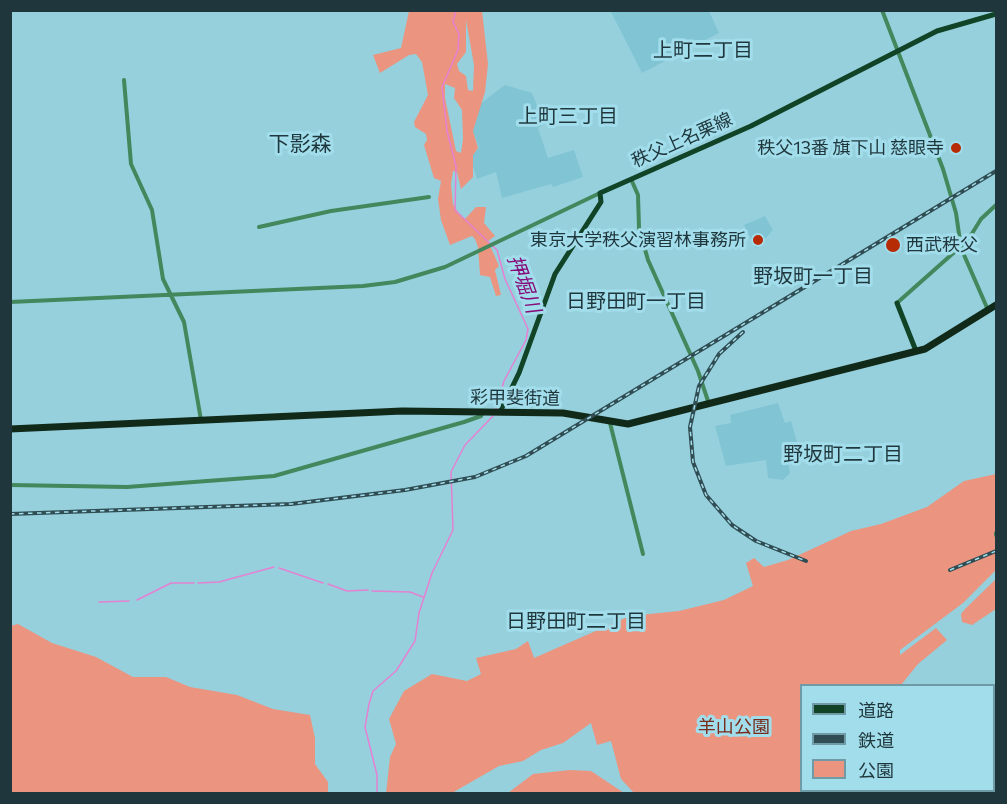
<!DOCTYPE html>
<html>
<head>
<meta charset="utf-8">
<style>
  body { margin:0 }
  #map { position:relative; width:1007px; height:804px; overflow:hidden; background:#96d0dd; font-family:Commissioner,"Noto Sans JP",sans-serif }
  canvas { display:block }
  .frame { position:absolute; inset:0; border:12px solid #1f373c; pointer-events:none }
  .legend { position:absolute; left:800px; top:684px; width:195px; height:108px; box-sizing:border-box; background:#a2ddeb; border:2px solid #6e9ba5; margin:0; padding:8px 10px; list-style:none; font-size:18px; color:#1f373c }
  .legend li { display:flex; align-items:center; gap:12px; height:30px }
  .legend b { width:30px; border:2px solid #6e9ba5 }
</style>
</head>
<body>
<div id="map">
<canvas width="1007" height="804"></canvas>
<div class="frame"></div>
<ul class="legend">
<li><b style="height:8px;background:#114326"></b>道路</li>
<li><b style="height:8px;background:#304d53"></b>鉄道</li>
<li><b style="height:16px;background:#eb947f"></b>公園</li>
</ul>
</div>
<script>
const ctx = document.querySelector('canvas').getContext('2d');
ctx.lineJoin = 'round';
function paint(path, color) { ctx.fillStyle = color; ctx.fill(path, 'evenodd'); }
const shape = rows => new Path2D(rows.map(r => 'M' + r).join(''));
function trace(path, color, width, dash) { ctx.strokeStyle = color; ctx.lineWidth = width; ctx.lineCap = dash ? 'butt' : 'round'; ctx.setLineDash(dash || []); ctx.stroke(path); }
function drawText(font, color, halo, rows, align = 'center') {
  ctx.font = font + ' Commissioner,"Noto Sans JP",sans-serif'; ctx.lineWidth = 6; ctx.setLineDash([]); ctx.textBaseline = 'middle'; ctx.strokeStyle = halo; ctx.fillStyle = color; for (const [text, x, y, turn = 0] of rows) {
    ctx.save(); ctx.translate(x, y); ctx.rotate((+turn || 0) * Math.PI / 180); ctx.textAlign = isNaN(turn) ? turn : align; if (halo) ctx.strokeText(text, 0, 0); ctx.fillText(text, 0, 0); ctx.restore();
  }
}
paint(shape([
  [615,10,709,11,719,33,642,73,611,12],
  [505,85,532,93,544,124,538,128,548,158,574,150,583,177,553,187,551,184,502,198,496,172,477,179,470,156,479,148,473,131,480,104],
  [765,216,773,230,756,249,744,225],
  [778,403,785,423,791,421,798,446,787,458,790,473,783,480,768,478,766,460,726,466,715,426,731,423,730,415]
]), '#81c4d4');
paint(shape([
  [409,11,482,11,488,64,485,92,473,131,478,148,473,155,473,177,461,189,457,172,453,171,451,184,453,204,461,217,465,219,476,207,486,207,484,223,495,236,488,241,499,266,495,270,501,295,496,296,490,277,480,275,478,247,475,239,472,236,450,245,441,220,438,199,441,181,434,178,424,145,427,140,426,134,415,127,414,122,428,95,422,62,416,54,409,55,380,73,373,55,401,48],
  [466,20,474,65,473,91,468,90,466,76,459,71,457,64,466,52],
  [445,84,455,88,454,98,462,110,463,139,461,153,456,151,445,98],
  [996,474,996,570,963,603,900,650,900,655,936,628,947,640,918,664,901,685,802,686,802,790,892,791,883,794,634,793,621,779,611,741,597,745,591,723,563,743,541,750,523,761,499,766,452,793,386,794,390,757,396,744,389,719,404,691,432,674,467,681,481,674,476,658,516,649,528,641,534,658,630,616,679,611,724,600,753,586,746,563,754,558,764,567,788,560,851,531,881,524,927,507,964,481],
  [996,579,996,609,972,625,962,622,961,614,965,609],
  [18,624,52,643,96,657,133,677,166,677,190,687,237,695,273,709,310,715,315,738,315,764,328,782,328,793,11,793,10,626],
  [570,770,591,771,624,793,508,793,533,774]
]), '#eb947f');
trace(shape([
  [456,10,453,22,459,34,458,50,442,87,447,131,456,166,455,210,497,250,505,279,528,329,526,340,504,381,496,409],
  [279,568,323,583],
  [198,583,219,582,274,567],
  [328,584,347,591,368,590],
  [372,591,410,592,423,597],
  [137,600,171,583,194,583],
  [99,602,129,601],
  [377,794,377,775,365,727,369,704,373,691,396,671,415,641,419,613,432,573,453,530,451,472,465,445,493,416],
  [992,794,996,790]
]), '#e481d2', 1.5);
trace(shape([
  [882,10,943,169,956,213,961,248,988,310],
  [124,80,131,164,152,210,163,279,184,322,201,420],
  [631,179,638,195,639,228,648,260,698,371,709,404],
  [259,227,331,211,429,197],
  [10,302,363,286,395,282,445,267,600,193],
  [897,303,968,240,981,219,996,205],
  [610,423,643,554],
  [10,485,127,487,274,476,464,422,481,416,482,413],
  [996,535,996,533]
]), '#43875c', 4);
trace(shape([
  [897,303,916,351],
  [500,412,519,373,555,274,601,202,600,193,751,126,937,31,996,14]
]), '#114326', 5);
trace(shape([
  [10,429,402,411,563,413,628,424,925,349,996,305]
]), '#112919', 7);
const rail = shape([
  [743,332,719,354,699,386,690,427,693,462,706,495,732,525,756,541,806,561],
  [10,514,291,504,405,490,475,477,526,456,996,171],
  [950,570,996,551]
]);
trace(rail, '#304d53', 4);
trace(rail, '#a2ddeb', 1.5, [4.5]);
for (const [x, y, r, color] of [
  [956,148,6,"#b62b04"],
  [758,240,6,"#b62b04"],
  [893,245,8,"#b62b04"]
]) { const dot = new Path2D(); dot.arc(x, y, r, 0, 2 * Math.PI); ctx.fillStyle = color; ctx.fill(dot); trace(dot, '#a2ddeb', 2); }
drawText('18px', '#1f373c', '#a2ddeb', [
  ["秩父上名栗線",682,140,-24],
  ["彩甲斐街道",515,398,1]
]);
drawText('18px', '#1f373c', '#a2ddeb', [
  ["秩父13番 旗下山 慈眼寺",944,148],
  ["東京大学秩父演習林事務所",746,240],
  ["西武秩父",906,245,"left"]
], 'right');
drawText('18px', '#782b1a', '#a2ddeb', [
  ["羊山公園",734,727]
]);
drawText('20px', '#1f373c', '#a2ddeb', [
  ["上町二丁目",703,50],
  ["上町三丁目",568,116],
  ["野坂町一丁目",813,276],
  ["日野田町一丁目",636,301],
  ["野坂町二丁目",843,454],
  ["日野田町二丁目",576,621]
]);
drawText('italic 20px', '#870c79', '#a2ddeb', [
  ["押堀川",524,284,70]
]);
drawText('21px', '#1f373c', '#a2ddeb', [
  ["下影森",300,144]
]);
</script>
</body>
</html>
